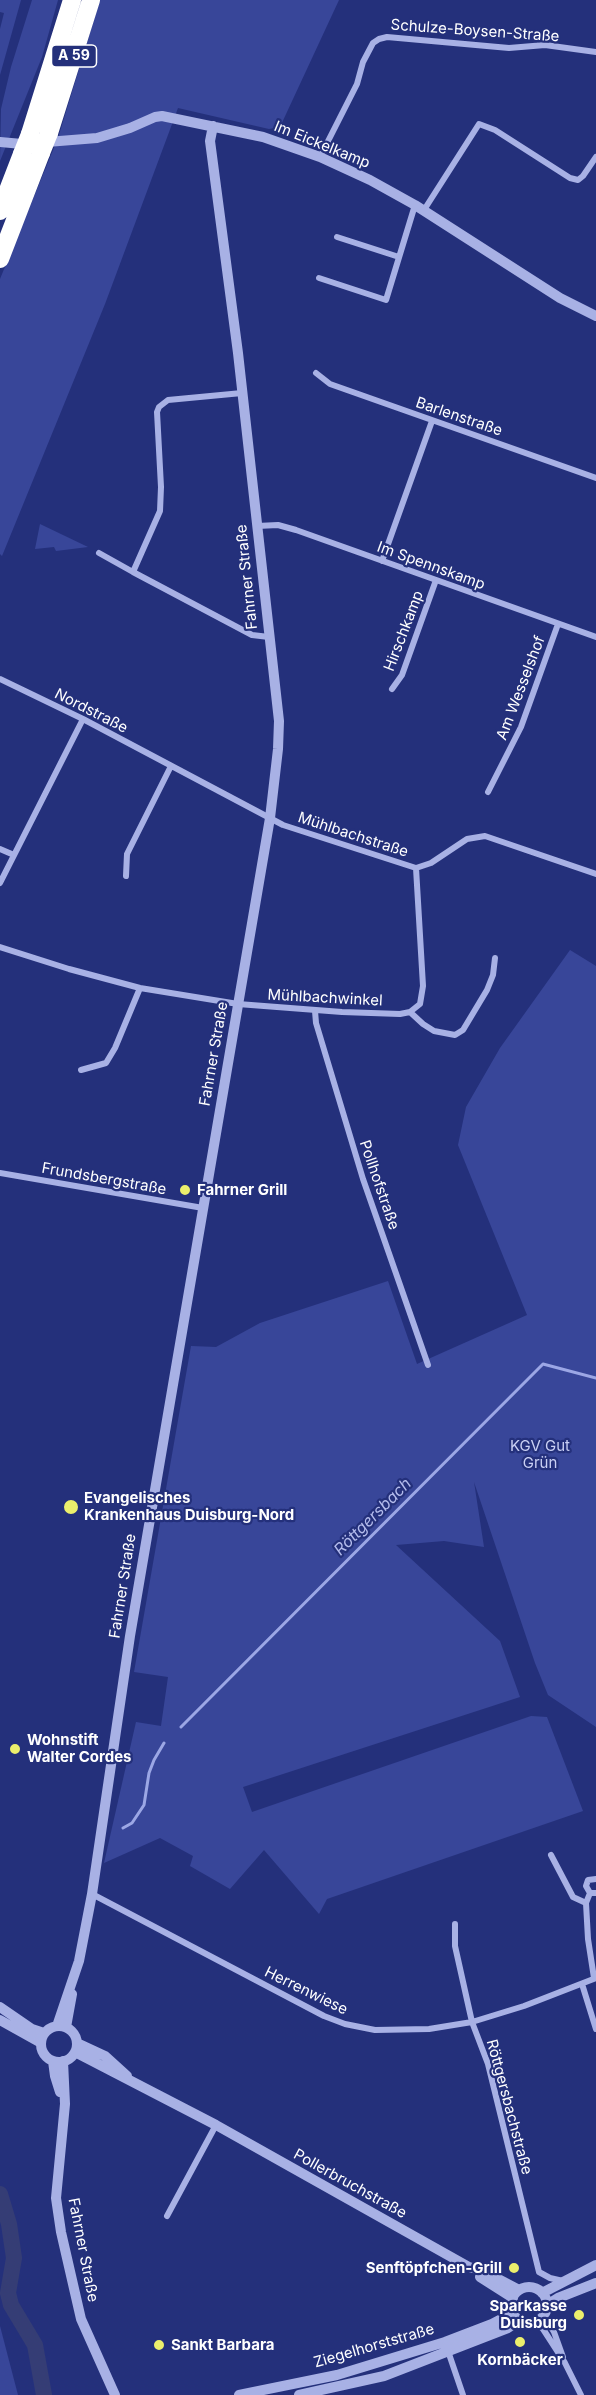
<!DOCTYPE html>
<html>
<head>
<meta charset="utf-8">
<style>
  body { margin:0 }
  canvas { display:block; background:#24307b }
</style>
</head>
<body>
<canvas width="596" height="2395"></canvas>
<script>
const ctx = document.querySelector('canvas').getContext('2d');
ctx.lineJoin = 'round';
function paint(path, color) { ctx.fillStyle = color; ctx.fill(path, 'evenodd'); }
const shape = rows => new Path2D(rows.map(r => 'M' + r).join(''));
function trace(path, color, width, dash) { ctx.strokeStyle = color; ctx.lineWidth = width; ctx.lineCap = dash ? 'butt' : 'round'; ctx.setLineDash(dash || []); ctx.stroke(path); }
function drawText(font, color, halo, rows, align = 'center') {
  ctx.font = font + ' Inter,sans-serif'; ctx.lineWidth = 4.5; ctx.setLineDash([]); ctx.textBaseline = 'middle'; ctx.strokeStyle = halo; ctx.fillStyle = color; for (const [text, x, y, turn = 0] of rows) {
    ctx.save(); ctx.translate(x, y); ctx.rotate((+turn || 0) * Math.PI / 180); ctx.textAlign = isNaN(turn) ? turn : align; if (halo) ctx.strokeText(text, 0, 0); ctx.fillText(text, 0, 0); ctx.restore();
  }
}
paint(shape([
  [0,0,21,0,0,75,0,29,4,13,0,12],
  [32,0,58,0,42,57,0,161,1,109,11,67],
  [100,0,339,0,280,127,269,129,178,108,105,304,2,556,0,554,0,279,58,138],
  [40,524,88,547,56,551,54,547,35,549],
  [570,950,596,966,596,1727,548,1695,535,1663,474,1482,484,1547,444,1541,396,1545,500,1641,520,1697,243,1787,252,1812,531,1716,547,1717,583,1811,327,1899,319,1914,264,1850,230,1889,190,1866,193,1856,160,1838,104,1863,136,1722,161,1726,168,1677,134,1672,191,1346,216,1347,260,1323,388,1281,417,1364,527,1315,458,1145,466,1107,500,1048],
  [0,2326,18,2395,0,2395]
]), '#384699');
trace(shape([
  [181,1727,543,1364,596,1378],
  [123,1828,132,1823,144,1805,149,1773,154,1760,164,1743]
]), '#9ca7e5', 3);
trace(shape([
  [0,2194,9,2224,14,2258,8,2293,11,2305,35,2345,44,2395]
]), '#353d75', 16);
trace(shape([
  [320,157,357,84,363,62,373,43,379,39,387,37,509,48,545,45,596,52],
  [424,210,479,124,495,130,570,178,578,180,583,176,596,157],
  [337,237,399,257],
  [319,278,386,300,415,205],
  [316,373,330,384,596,478],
  [242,393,168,400,159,407,157,412,161,487,160,511,133,572,252,635,269,637],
  [257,526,278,525,296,530,596,637],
  [99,553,133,572],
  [382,561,432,421],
  [0,679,83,719,283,825,416,868,431,863,467,839,485,836,596,874],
  [392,689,402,675,436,580],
  [488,792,521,727,558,624],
  [0,849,14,855],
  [126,876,127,854,171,766],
  [0,883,83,719],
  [0,947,69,969,140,988,238,1004,342,1012,400,1014,410,1012,420,1004,423,986,416,868],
  [315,1011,316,1023,363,1179,428,1365],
  [410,1012,423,1024,434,1031,455,1035,463,1030,487,990,493,975,495,958],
  [81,1070,106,1063,115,1048,140,988],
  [0,1173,203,1208],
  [551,1855,573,1897,586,1903],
  [596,1879,588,1880,586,1886,590,1893,596,1893],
  [590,1893,586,1903,588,1939,594,1978],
  [92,1894,324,2016,345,2024,375,2030,429,2029,472,2022,524,2006,596,1978],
  [455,1924,455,1946,472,2022,488,2064,539,2272,550,2278,563,2281],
  [582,1984,596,2029],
  [167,2216,216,2125],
  [544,2316,554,2332,563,2357],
  [535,2322,543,2329,565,2363,581,2395],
  [448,2351,463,2395]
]), '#a8b1e5', 6);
trace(shape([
  [0,142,22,144,97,138,130,128,155,117,162,116,263,137,320,157,370,180,415,205,560,298,596,316],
  [0,2007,32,2029,44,2033],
  [0,2020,41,2043],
  [57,2026,79,1961,92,1894,130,1636,270,818,278,749,279,721,238,353,210,141,213,126],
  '41 2044a18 18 0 1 1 36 0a18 18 0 1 1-36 0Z',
  [66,2027,72,1994],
  [77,2043,105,2056,127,2076],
  [75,2052,216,2125,469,2267,481,2270,519,2290],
  [53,2061,55,2076,60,2092],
  [63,2061,65,2104,56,2198,61,2232,81,2319,115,2395],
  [480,2277,513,2298],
  '511 2305a18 18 0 1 1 36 0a18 18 0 1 1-36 0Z',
  [542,2293,596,2265],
  [547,2305,558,2298,596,2283],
  [239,2395,337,2375,445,2342,492,2324,513,2313],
  [299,2395,384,2376,508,2328,519,2320]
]), '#a8b1e5', 10);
trace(shape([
  [49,133,91,0],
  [30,134,72,0],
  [0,211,22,154],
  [0,259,41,153]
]), '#fff', 18);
trace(shape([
  [41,153,49,133],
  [22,154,30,134]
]), '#fff', 18);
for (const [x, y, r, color] of [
  [185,1190,6,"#ecef6c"],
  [71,1507,8,"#ecef6c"],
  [15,1749,6,"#ecef6c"],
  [514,2268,6,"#ecef6c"],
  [579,2315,6,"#ecef6c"],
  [520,2342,6,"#ecef6c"],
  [159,2345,6,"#ecef6c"]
]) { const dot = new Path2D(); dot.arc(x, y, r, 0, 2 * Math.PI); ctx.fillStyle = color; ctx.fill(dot); trace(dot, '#24307b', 2); }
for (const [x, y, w] of [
  [74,56,45]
]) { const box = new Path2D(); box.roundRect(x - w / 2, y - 11, w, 22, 4.5); ctx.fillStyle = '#24307b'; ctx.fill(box); trace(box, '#fff', 1.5); }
drawText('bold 14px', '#fff', null, [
  ["A 59",74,56]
]);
drawText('15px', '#fff', '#24307b', [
  ["Schulze-Boysen-Straße",475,31,4],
  ["Im Eickelkamp",322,145,22],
  ["Barlenstraße",459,417,19],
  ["Im Spennskamp",431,566,20],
  ["Fahrner Straße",247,577,-96],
  ["Hirschkamp",404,631,-69],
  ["Am Wesselshof",521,688,-69],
  ["Nordstraße",91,711,27],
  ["Mühlbachstraße",353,835,18],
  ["Mühlbachwinkel",325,998,3],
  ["Fahrner Straße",214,1054,-80],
  ["Frundsbergstraße",104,1179,10],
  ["Pollhofstraße",379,1185,71],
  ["Fahrner Straße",123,1586,-81],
  ["Herrenwiese",306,1991,26],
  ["Röttgersbachstraße",509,2107,75],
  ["Pollerbruchstraße",350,2184,29],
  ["Fahrner Straße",83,2250,79],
  ["Ziegelhorststraße",374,2346,-16]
]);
drawText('bold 15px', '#fff', '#24307b', [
  ["Fahrner Grill",197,1190],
  ["Evangelisches",84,1498],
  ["Krankenhaus Duisburg-Nord",84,1515],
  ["Wohnstift",27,1740],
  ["Walter Cordes",27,1757],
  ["Senftöpfchen-Grill",502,2268,"right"],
  ["Sparkasse",567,2306,"right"],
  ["Duisburg",567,2323,"right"],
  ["Sankt Barbara",171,2345],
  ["Kornbäcker",520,2360,"center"]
], 'left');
drawText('15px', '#cad0f4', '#24307b', [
  ["KGV Gut",540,1446],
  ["Grün",540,1463]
]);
drawText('italic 16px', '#b3bbec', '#24307b', [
  ["Röttgersbach",373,1517,-45]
]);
</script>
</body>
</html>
